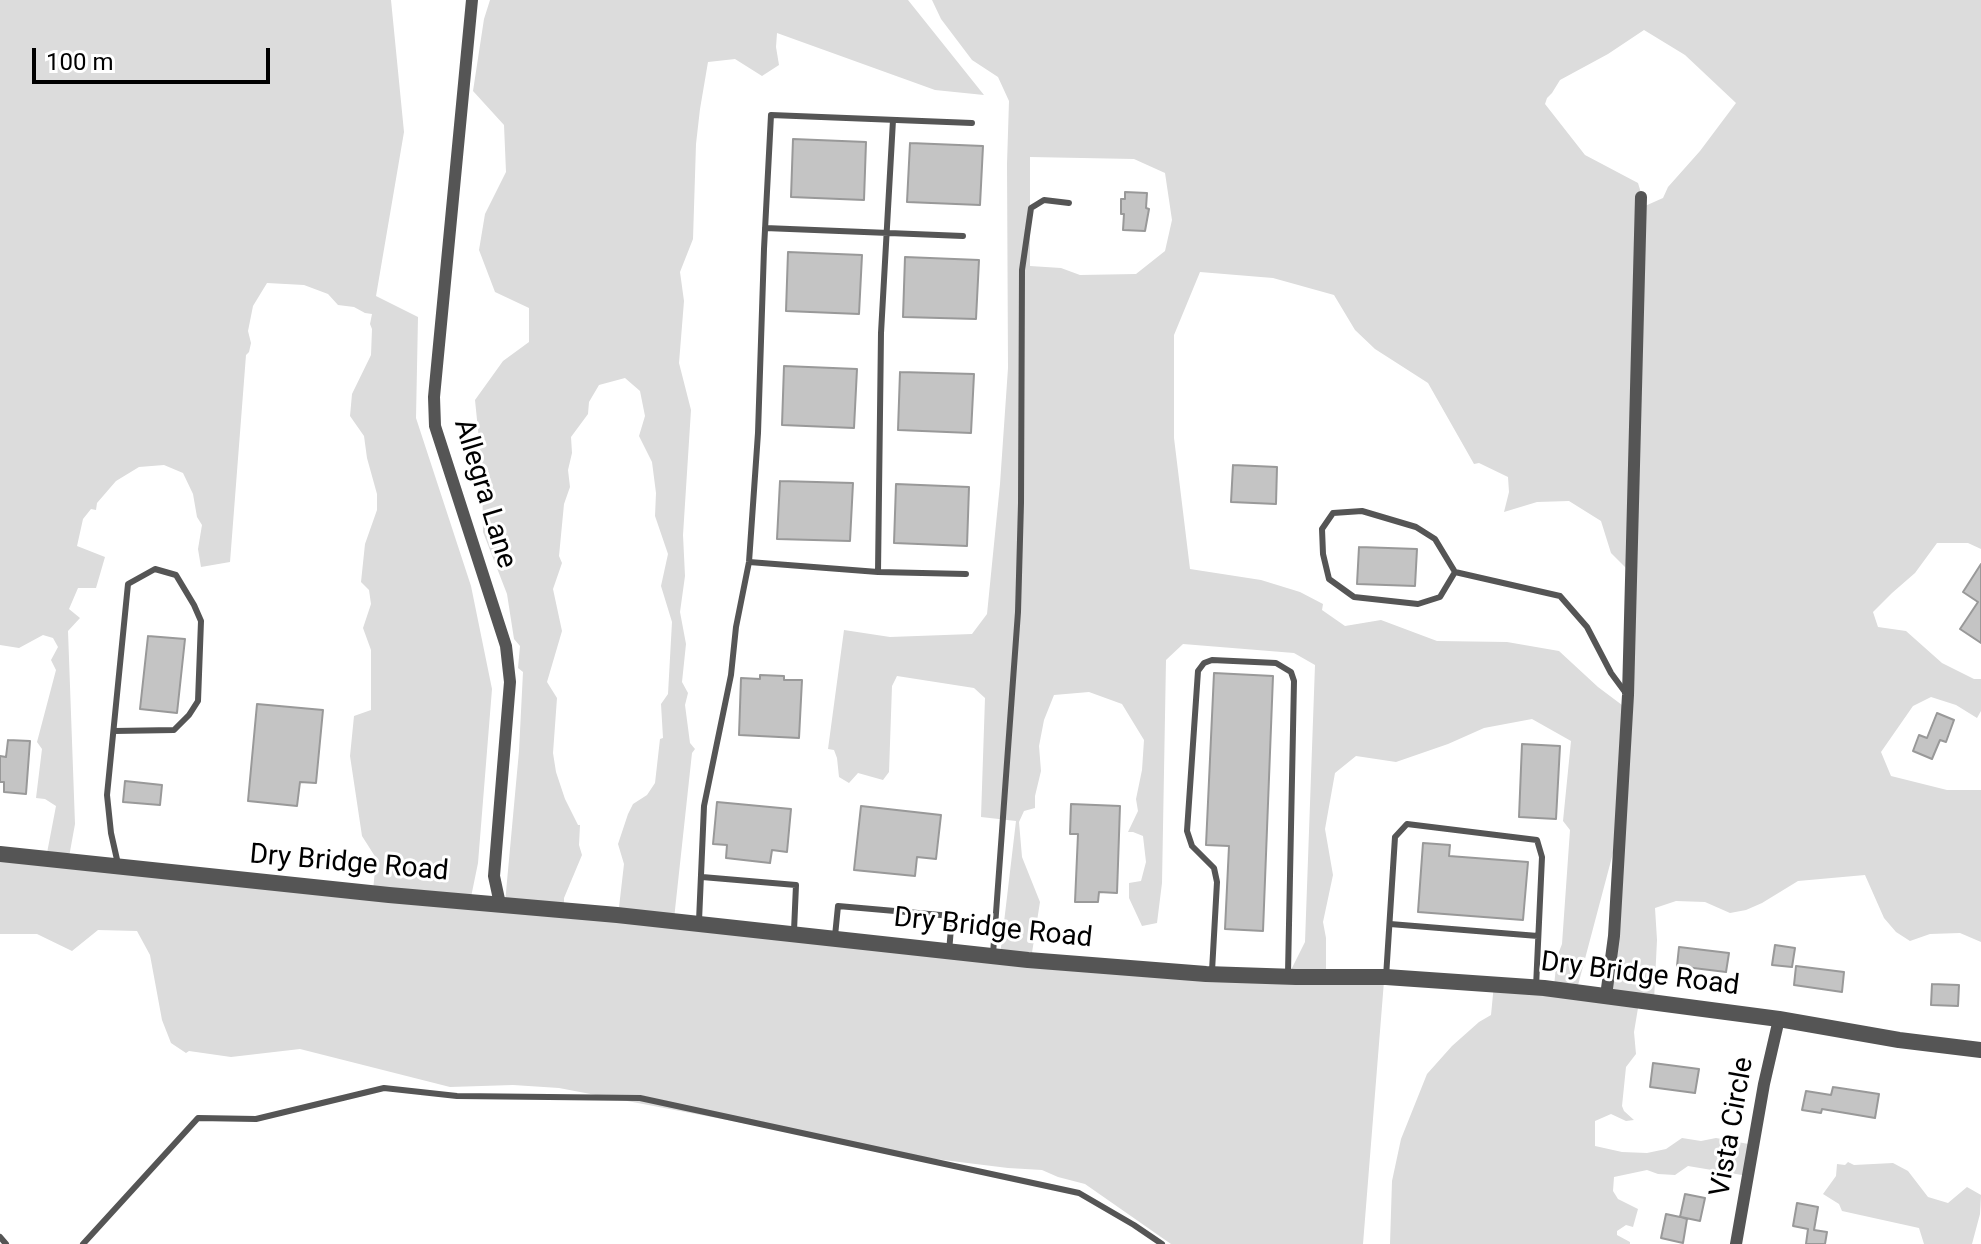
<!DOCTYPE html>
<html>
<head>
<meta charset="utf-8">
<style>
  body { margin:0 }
  #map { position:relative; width:1981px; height:1244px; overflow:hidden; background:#fff; font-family:Roboto,sans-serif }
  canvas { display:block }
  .scale { position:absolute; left:32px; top:48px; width:238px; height:36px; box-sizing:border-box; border:4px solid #000; border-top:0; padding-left:10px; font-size:24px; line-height:28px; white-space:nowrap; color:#000; -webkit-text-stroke:6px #fff; paint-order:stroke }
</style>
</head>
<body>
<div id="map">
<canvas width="1981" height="1244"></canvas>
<div class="scale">100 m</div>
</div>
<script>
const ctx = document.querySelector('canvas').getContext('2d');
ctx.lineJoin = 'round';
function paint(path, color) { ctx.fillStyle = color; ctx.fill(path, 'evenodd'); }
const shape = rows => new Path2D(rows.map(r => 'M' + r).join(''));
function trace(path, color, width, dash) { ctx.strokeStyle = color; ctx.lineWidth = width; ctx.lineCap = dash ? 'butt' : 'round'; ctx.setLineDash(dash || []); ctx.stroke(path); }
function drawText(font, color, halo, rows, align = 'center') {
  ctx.font = font + ' Roboto,sans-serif'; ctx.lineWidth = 6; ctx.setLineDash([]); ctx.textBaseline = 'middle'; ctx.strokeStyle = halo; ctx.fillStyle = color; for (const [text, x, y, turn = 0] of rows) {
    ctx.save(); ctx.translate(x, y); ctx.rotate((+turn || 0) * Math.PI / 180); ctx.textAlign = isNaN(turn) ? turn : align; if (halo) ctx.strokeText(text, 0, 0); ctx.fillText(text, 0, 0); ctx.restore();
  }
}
paint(shape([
  [0,0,391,0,404,132,376,296,418,317,416,418,471,586,492,689,478,863,470,902,505,903,519,751,523,672,518,668,520,646,514,639,507,594,483,532,482,469,475,400,503,361,529,342,529,308,495,292,479,250,485,214,506,172,504,125,473,91,484,19,490,0,908,0,984,95,935,90,777,33,776,47,779,65,762,76,735,59,708,62,700,109,696,144,693,239,680,272,684,301,679,363,691,410,683,535,685,576,680,612,686,644,682,682,688,693,685,705,690,743,695,749,692,753,674,919,1000,956,1016,821,981,817,985,698,974,688,897,676,892,686,889,772,883,780,858,773,849,783,839,777,837,758,834,750,828,749,844,630,890,637,972,634,987,614,1000,484,1008,368,1007,164,1009,101,998,77,972,60,941,19,932,0,1981,0,1981,549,1968,543,1937,543,1915,573,1892,593,1873,612,1878,627,1906,631,1942,663,1974,679,1981,679,1981,711,1977,718,1956,705,1931,697,1913,706,1881,752,1891,776,1947,790,1981,790,1981,942,1960,933,1930,934,1910,941,1896,932,1884,918,1865,875,1798,881,1762,903,1746,910,1730,913,1705,902,1676,901,1655,908,1657,940,1654,1001,1639,1002,1634,1032,1636,1054,1626,1067,1622,1106,1624,1111,1634,1120,1626,1121,1611,1114,1595,1121,1595,1146,1622,1152,1647,1153,1666,1149,1682,1138,1701,1141,1716,1138,1754,1145,1748,1176,1688,1166,1675,1175,1658,1174,1647,1170,1614,1177,1613,1191,1618,1199,1638,1209,1633,1227,1626,1225,1617,1231,1617,1235,1630,1242,1630,1244,1390,1244,1392,1181,1401,1139,1427,1074,1452,1046,1479,1022,1491,1015,1494,984,1554,986,1557,957,1562,944,1570,830,1563,821,1571,741,1532,719,1484,728,1448,744,1396,762,1356,756,1335,773,1325,829,1333,875,1323,922,1326,938,1326,976,1384,981,1363,1244,1171,1244,1085,1184,1058,1177,1042,1170,1008,1168,927,1158,559,1088,513,1085,450,1087,300,1049,231,1057,189,1051,186,1053,171,1043,162,1020,150,955,137,931,98,930,72,951,37,934,0,934,0,855,47,853,56,806,45,799,36,798,42,749,37,742,56,670,51,660,58,647,53,638,43,635,19,648,0,645],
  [1644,30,1685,55,1736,103,1700,151,1668,187,1663,198,1645,206,1638,183,1585,155,1545,104,1547,98,1552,93,1560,80,1608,54],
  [1030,157,1134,159,1165,173,1172,220,1165,251,1136,274,1080,275,1061,268,1030,266],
  [1200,272,1273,278,1334,295,1355,330,1375,349,1428,383,1474,464,1479,463,1508,477,1509,492,1504,512,1537,502,1569,501,1601,521,1611,553,1632,574,1626,708,1598,687,1559,651,1507,642,1437,641,1381,620,1345,626,1322,610,1323,604,1300,592,1261,580,1190,569,1174,438,1174,335],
  [267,283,304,285,328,294,338,305,354,307,365,313,372,314,370,324,372,329,371,355,352,394,350,416,364,436,367,458,377,494,377,510,365,544,361,582,369,590,371,604,363,628,371,650,371,710,354,716,350,756,362,836,376,858,373,891,69,857,75,824,68,631,80,618,69,609,78,588,96,588,105,557,77,546,83,519,91,509,96,510,97,503,116,481,139,467,164,465,183,473,193,494,197,517,202,525,198,549,201,567,230,562,246,355,249,352,251,343,248,331,253,306],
  [625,378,640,391,645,416,639,436,652,462,656,493,655,516,668,554,661,586,672,622,668,694,661,704,663,738,660,739,655,783,647,795,633,804,628,814,618,844,624,864,618,916,564,910,564,898,582,855,579,845,580,825,578,825,565,799,556,772,553,753,557,698,547,682,562,631,553,589,562,563,559,556,564,504,570,487,568,470,572,453,571,437,588,414,589,402,599,385],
  [1183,644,1294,653,1315,665,1305,942,1291,970,1031,959,1040,902,1022,857,1019,822,1024,811,1035,808,1035,796,1041,771,1039,746,1044,720,1054,695,1089,692,1122,704,1144,740,1142,770,1136,799,1138,811,1128,832,1133,832,1143,836,1146,862,1141,881,1129,883,1129,898,1142,926,1157,923,1162,883,1166,660],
  [1622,819,1605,995,1577,989],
  [1848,1162,1854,1165,1893,1163,1908,1171,1928,1197,1948,1203,1967,1187,1981,1195,1980,1214,1972,1244,1924,1244,1919,1228,1842,1211,1839,1204,1823,1194,1836,1176,1837,1164,1845,1165]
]), '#dcdcdc');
const building = shape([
  [793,139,866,142,864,200,791,197,793,139],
  [910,143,983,146,980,205,907,202,910,143],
  [1125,192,1147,193,1146,208,1149,209,1145,231,1123,230,1124,214,1121,214,1121,199,1125,199,1125,192],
  [788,252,862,255,859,314,786,311,788,252],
  [905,257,979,260,976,319,903,317,905,257],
  [784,366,857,369,854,428,782,425,784,366],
  [900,372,974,374,971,433,898,430,900,372],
  [1233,465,1277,467,1276,504,1231,502,1233,465],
  [780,481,853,483,850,541,777,539,780,481],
  [896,484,969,487,967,546,894,543,896,484],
  [1359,547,1417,549,1415,586,1357,584,1359,547],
  [1981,564,1981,643,1960,629,1978,602,1963,592,1981,564],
  [148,636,185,639,177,713,140,709,148,636],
  [1214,673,1273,676,1263,931,1225,929,1229,846,1206,845,1214,673],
  [760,675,784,676,784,680,802,680,799,738,739,735,741,678,760,679,760,675],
  [257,704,323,710,316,783,300,782,297,806,248,801,257,704],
  [1937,713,1954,720,1946,742,1940,740,1932,759,1913,751,1919,735,1927,738,1937,713],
  [8,740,30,741,26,794,4,792,4,782,0,782,0,756,6,757,8,740],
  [1522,744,1560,746,1556,819,1519,817,1522,744],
  [125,781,162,785,160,805,123,802,125,781],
  [717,802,791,809,787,852,772,850,770,863,726,858,727,845,713,844,717,802],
  [1071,804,1120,806,1117,893,1099,892,1098,902,1075,902,1078,834,1070,834,1071,804],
  [861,806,941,815,936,859,917,857,915,876,854,870,861,806],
  [1423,843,1450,845,1449,856,1528,862,1523,920,1418,912,1423,843],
  [1775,945,1795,948,1792,967,1772,965,1775,945],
  [1679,947,1729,953,1726,972,1677,966,1679,947],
  [1796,966,1844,972,1842,992,1794,985,1796,966],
  [1932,984,1959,985,1958,1006,1931,1005,1932,984],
  [1653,1063,1699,1069,1695,1093,1650,1087,1653,1063],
  [1833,1087,1879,1094,1875,1118,1822,1109,1821,1113,1802,1110,1806,1091,1831,1095,1833,1087],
  [1685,1194,1705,1198,1700,1221,1681,1217,1687,1219,1683,1243,1661,1238,1666,1214,1680,1217,1685,1194],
  [1797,1203,1818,1207,1814,1230,1827,1232,1825,1244,1806,1244,1808,1229,1793,1226,1797,1203]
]);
paint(building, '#c4c4c4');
trace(building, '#999', 2);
trace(shape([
  [765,228,963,236],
  [749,562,878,572,881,333,893,120],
  [878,572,966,574],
  [1455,572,1435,539,1416,527,1362,511,1333,513,1322,529,1323,554,1329,579,1354,597,1418,604,1440,597,1455,572,1560,596,1587,627,1611,673,1625,692],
  [114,731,174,730,189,715,198,701,201,621,194,605,176,575,155,569,128,584,107,795,111,833,118,864],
  [702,877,796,885,794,931],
  [699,921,704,806,731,675,736,627,749,562,758,433,764,249,771,115,972,123],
  [1390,924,1538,936],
  [835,936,838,906,952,916,949,952],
  [993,954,1018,612,1021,503,1022,270,1031,208,1044,200,1069,203],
  [1212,971,1217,882,1214,868,1192,846,1187,831,1198,671,1204,663,1212,660,1276,663,1291,672,1294,681,1288,973],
  [1386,977,1395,837,1407,824,1537,840,1542,857,1536,987],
  [0,1237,6,1244],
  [83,1244,198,1118,256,1119,384,1088,457,1096,640,1098,1079,1193,1134,1225,1162,1244]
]), '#555', 6);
trace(shape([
  [472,0,434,397,435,426,506,646,510,682,494,876,500,904],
  [1606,996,1614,936,1628,695,1641,197],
  [1736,1244,1764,1084,1779,1019]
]), '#555', 12);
trace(shape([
  [0,854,389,895,617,915,1028,960,1206,974,1296,977,1386,977,1544,988,1779,1019,1899,1040,1981,1050]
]), '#555', 16);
drawText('28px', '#000', '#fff', [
  ["Allegra Lane",484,494,73],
  ["Dry Bridge Road",349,864,5],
  ["Dry Bridge Road",993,929,6],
  ["Dry Bridge Road",1640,975,7],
  ["Vista Circle",1733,1127,-80]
]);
</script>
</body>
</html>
